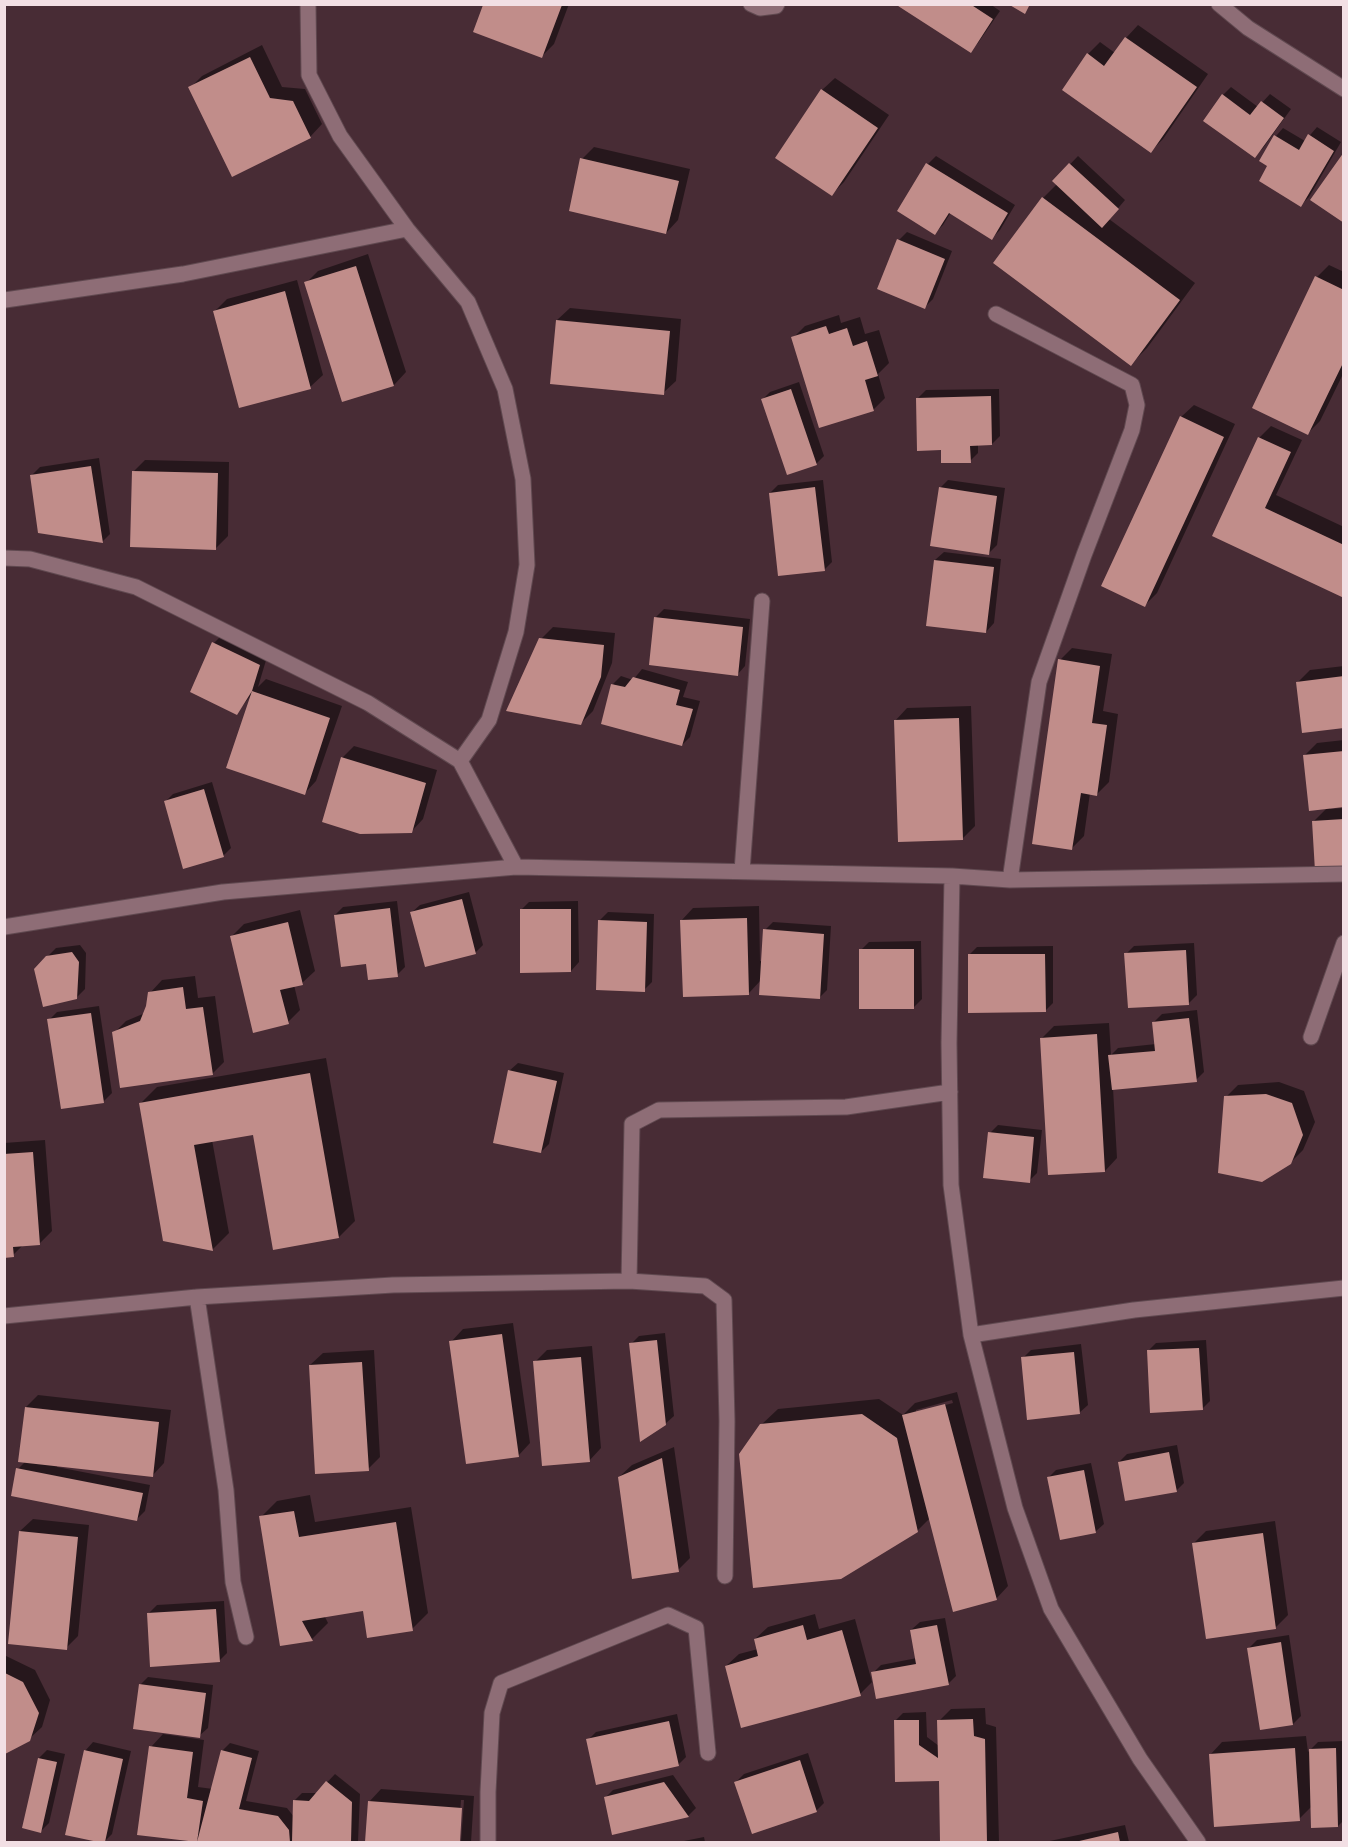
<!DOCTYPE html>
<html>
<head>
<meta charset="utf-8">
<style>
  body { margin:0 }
  #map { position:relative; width:1348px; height:1847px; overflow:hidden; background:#482c35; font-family:"Fira Sans Condensed",sans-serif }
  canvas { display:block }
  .frame { position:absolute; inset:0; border:6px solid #f2dfe4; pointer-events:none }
</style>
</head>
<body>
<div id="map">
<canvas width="1348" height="1847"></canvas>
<div class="frame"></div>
</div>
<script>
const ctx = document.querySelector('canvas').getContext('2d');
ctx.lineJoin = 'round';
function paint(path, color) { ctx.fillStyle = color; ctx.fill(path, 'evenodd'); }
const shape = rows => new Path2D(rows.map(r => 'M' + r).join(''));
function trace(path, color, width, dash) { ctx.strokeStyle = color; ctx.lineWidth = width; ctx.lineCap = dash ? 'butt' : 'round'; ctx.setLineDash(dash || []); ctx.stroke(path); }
paint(shape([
  [485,4,569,4,554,44,542,56,475,31],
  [898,4,990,4,1000,11,978,43,970,51],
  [1138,25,1208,74,1163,139,1151,151,1088,54,1100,42,1115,53,1126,38],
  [262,45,282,87,305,89,322,124,310,137,190,88,202,76],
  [835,78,889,115,844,182,832,194,822,90],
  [1231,87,1258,107,1270,94,1291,109,1263,148,1255,156,1205,120,1223,95],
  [1317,127,1341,142,1309,197,1301,205,1269,166,1261,161,1276,136,1283,128,1305,141],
  [594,147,690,169,678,220,666,233,582,159],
  [936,156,1015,205,1000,230,992,238,951,212,943,225,935,233,899,210,928,164],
  [1078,156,1125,200,1109,219,1195,283,1147,348,1131,364,1043,198,1057,184,1054,181],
  [907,232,952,251,933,299,925,307,899,240],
  [368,254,406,372,394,385,343,400,306,283,318,271],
  [1329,265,1344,272,1344,372,1320,421,1308,433,1317,277],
  [297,280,323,375,310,387,215,311,227,299],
  [570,308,681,319,676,381,663,393,557,320],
  [839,315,841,323,860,317,865,334,879,330,889,363,878,374,885,398,873,410,793,338,805,326],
  [799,382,824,456,816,464,762,400,770,392],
  [999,389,1000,436,992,444,978,444,978,453,970,461,942,448,918,398,926,390],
  [1194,405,1235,424,1157,593,1145,605,1181,417],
  [1271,426,1302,440,1276,495,1344,527,1344,596,1214,536,1259,438],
  [99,458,110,534,102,542,32,475,40,467],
  [145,460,229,462,228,536,216,548,133,472],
  [823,480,832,562,824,570,770,493,778,485],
  [948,480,1005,488,997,545,989,553,940,488],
  [944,552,1001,559,994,623,986,632,935,560],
  [664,609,750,619,745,666,737,675,656,617],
  [553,627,615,633,612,663,593,711,581,723,541,639],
  [222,635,267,657,258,687,266,679,342,706,316,781,304,794,252,694,237,713,214,643],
  [1072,648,1112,654,1103,711,1118,714,1109,782,1097,794,1090,793,1084,836,1072,848,1060,660],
  [1344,666,1344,726,1298,682,1310,670],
  [642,669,688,682,683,697,700,701,690,737,682,745,613,684,621,676,633,680],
  [971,706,975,826,962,839,895,721,907,708],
  [1344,740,1344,805,1330,807,1330,809,1344,808,1344,868,1313,822,1328,807,1304,756,1317,743],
  [354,746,437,770,423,819,411,832,342,758],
  [212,782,231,848,223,856,165,802,173,794],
  [469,892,483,945,475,953,411,913,420,905],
  [397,901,405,967,397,975,367,962,335,915,343,907],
  [578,901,579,962,571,971,521,910,529,902],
  [759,906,760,961,763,961,765,930,773,922,831,926,827,990,819,998,761,980,749,993,681,921,693,908],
  [300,910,315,971,302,983,294,985,300,1010,288,1022,231,937,244,924],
  [608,912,654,914,652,982,644,990,600,920],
  [921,941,922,999,914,1007,861,950,869,942],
  [1194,943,1197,995,1189,1003,1126,954,1134,946],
  [80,945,86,953,85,989,76,998,47,957,56,948],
  [1053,946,1053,1003,1045,1011,969,955,977,947],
  [195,976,198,998,215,996,224,1062,212,1074,114,1033,126,1021,145,1013,150,993,162,980],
  [99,1006,112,1093,104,1101,49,1020,57,1012],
  [1197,1010,1204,1072,1196,1080,1113,1088,1117,1158,1105,1171,1041,1039,1054,1026,1109,1023,1111,1055,1118,1048,1156,1044,1154,1022,1162,1014],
  [326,1058,355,1221,339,1237,254,1133,212,1140,229,1233,213,1249,165,1239,141,1103,157,1087],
  [518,1063,564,1073,549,1144,541,1152,509,1071],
  [1279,1082,1304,1091,1315,1122,1303,1150,1290,1163,1226,1097,1238,1085],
  [998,1125,1042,1130,1037,1173,1029,1181,990,1133],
  [45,1140,52,1231,40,1243,24,1244,13,1255,4,1256,4,1143],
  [513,1323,530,1443,518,1456,451,1342,463,1329],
  [665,1333,674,1416,665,1424,631,1344,639,1336],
  [1206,1340,1210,1401,1202,1409,1148,1351,1156,1343],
  [1081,1344,1088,1405,1079,1413,1023,1358,1031,1350],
  [592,1346,601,1448,589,1461,535,1362,547,1350],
  [374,1350,380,1457,368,1469,310,1365,323,1353],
  [957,1392,1008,1586,996,1599,930,1518,917,1531,761,1425,778,1409,879,1399,903,1415,915,1403],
  [952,1400,953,1403,916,1413,916,1410],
  [38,1395,171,1410,164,1463,152,1476,57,1465,57,1467,150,1485,145,1511,137,1519,18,1469,26,1461,26,1407],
  [1177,1445,1184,1483,1176,1491,1119,1462,1127,1454],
  [674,1447,690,1558,678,1570,619,1477,632,1465],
  [1091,1463,1104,1524,1095,1532,1048,1478,1056,1470],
  [310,1495,315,1522,411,1507,428,1613,412,1629,365,1609,324,1615,328,1623,312,1639,281,1644,261,1517,277,1501],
  [33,1519,89,1525,78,1636,66,1648,20,1531],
  [1275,1521,1288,1615,1276,1627,1194,1543,1206,1531],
  [224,1601,227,1653,219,1661,149,1613,157,1605],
  [815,1614,819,1629,855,1619,872,1682,860,1694,726,1666,739,1654,758,1649,755,1639,768,1627],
  [945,1618,956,1676,948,1684,873,1673,881,1665,917,1658,911,1630,920,1622],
  [1289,1635,1301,1716,1293,1724,1249,1648,1257,1640],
  [4,1655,35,1670,50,1700,42,1727,29,1739,4,1752],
  [148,1677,213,1685,208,1728,199,1736,140,1685],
  [985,1708,986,1724,996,1727,999,1842,942,1842,940,1779,895,1721,903,1713,926,1712,927,1737,939,1746,939,1721,951,1709],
  [677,1714,686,1757,678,1765,588,1740,596,1732],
  [163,1734,204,1740,198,1787,213,1789,222,1751,230,1743,259,1751,246,1801,287,1808,294,1817,294,1801,302,1793,317,1793,335,1774,360,1794,358,1842,202,1842,139,1834,151,1747],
  [1306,1736,1308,1752,1318,1742,1344,1741,1344,1820,1338,1826,1312,1806,1299,1819,1210,1755,1222,1742],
  [93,1742,131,1751,112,1834,104,1842,67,1834,85,1751],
  [47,1750,65,1754,49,1823,41,1831,39,1758],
  [808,1753,824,1803,816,1811,736,1782,744,1774],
  [673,1775,696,1808,688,1816,605,1798,613,1790],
  [381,1789,474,1796,471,1842,461,1842,464,1800,461,1800,458,1842,367,1842,369,1802],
  [1125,1825,1129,1842,1045,1842],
  [704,1837,705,1842,679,1842]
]), '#0007');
paint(shape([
  [895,4,970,4,993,19,971,53],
  [1008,4,1030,4,1025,14],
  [483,5,562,5,542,58,473,32],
  [1125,37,1197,87,1151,153,1062,90,1087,53,1104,66],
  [250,57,270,98,293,101,311,138,232,177,188,87],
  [821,89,878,128,832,196,775,158],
  [1222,94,1250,115,1261,101,1284,118,1255,158,1203,121],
  [1308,134,1334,151,1301,207,1259,181,1267,166,1259,161,1274,135,1299,150],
  [1344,152,1344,223,1310,200],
  [580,158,679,181,666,234,569,211],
  [926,163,1008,213,992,240,949,213,935,235,897,211],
  [1069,163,1119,209,1102,228,1052,181],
  [1042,197,1180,300,1131,366,993,263],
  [897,239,945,259,925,309,877,289],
  [356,266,394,386,342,402,304,282],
  [1315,276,1344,290,1344,361,1308,435,1252,408],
  [285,291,311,389,239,408,213,311],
  [556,320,670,331,664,395,550,384],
  [826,326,829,334,847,328,853,346,867,341,878,376,865,380,874,411,819,428,791,337],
  [791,389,817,465,787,475,761,399],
  [991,396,992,445,970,446,971,463,941,463,941,450,917,451,916,398],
  [1180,416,1224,437,1145,607,1101,586],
  [1258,437,1291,452,1265,508,1344,545,1344,598,1212,536],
  [91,466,103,543,38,533,30,475],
  [132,471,218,473,216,550,130,547],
  [815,487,825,571,778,576,769,493],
  [939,487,997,496,989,555,930,546],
  [934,560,994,567,986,633,926,626],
  [654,617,743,627,738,676,649,665],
  [539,638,604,645,601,677,581,725,506,711],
  [212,642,260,665,252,691,237,715,190,692],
  [1058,659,1100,666,1092,723,1107,725,1097,796,1081,793,1072,850,1032,844],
  [1344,676,1344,728,1302,733,1296,682],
  [633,677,680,690,676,705,693,709,682,746,601,724,611,684,625,687],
  [252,691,330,718,305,795,226,768],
  [959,718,963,840,898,842,894,720],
  [1344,751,1344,807,1309,811,1303,755],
  [341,757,426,783,412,833,360,834,322,822],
  [204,789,224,857,183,869,164,801],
  [1344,819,1344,870,1315,871,1312,821],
  [462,899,476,954,425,967,410,912],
  [390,908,398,977,368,980,366,964,341,967,334,915],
  [520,909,571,909,571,972,520,973],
  [747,918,749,995,683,997,680,920],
  [598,920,647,922,645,992,596,990],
  [288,922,303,985,280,990,289,1024,253,1033,230,936],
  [763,929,824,934,820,999,759,995],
  [859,949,914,949,914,1009,859,1009],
  [1186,950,1189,1005,1128,1008,1124,953],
  [72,952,79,962,77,999,43,1007,34,969,46,956],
  [968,954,1045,954,1046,1012,968,1013],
  [183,987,186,1009,203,1007,213,1075,120,1088,112,1032,140,1021,146,1006,148,992],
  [91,1013,104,1103,61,1109,47,1019],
  [1189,1018,1197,1082,1112,1090,1108,1055,1155,1051,1152,1022],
  [1097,1034,1105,1172,1048,1175,1040,1038],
  [508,1070,557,1081,541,1153,493,1143],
  [310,1073,339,1238,273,1250,253,1135,194,1145,213,1251,163,1241,139,1103],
  [1266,1094,1292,1103,1303,1135,1291,1164,1262,1182,1218,1173,1224,1096],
  [988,1132,1034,1137,1030,1183,983,1178],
  [33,1152,40,1245,13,1247,14,1257,4,1258,4,1154],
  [502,1334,519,1457,466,1464,449,1341],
  [657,1340,666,1425,640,1442,629,1343],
  [1199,1348,1203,1410,1150,1413,1147,1350],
  [1074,1352,1080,1414,1027,1420,1021,1357],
  [581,1357,590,1462,542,1466,533,1361],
  [362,1362,369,1471,315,1474,309,1365],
  [945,1404,997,1600,953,1612,902,1415],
  [25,1407,159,1422,153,1477,18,1462],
  [862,1414,897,1438,918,1532,841,1579,753,1588,739,1454,760,1424],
  [1169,1452,1177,1492,1125,1501,1118,1462],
  [662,1458,679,1572,632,1579,618,1477],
  [16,1468,143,1493,137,1521,11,1496],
  [1084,1470,1096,1533,1060,1540,1047,1477],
  [294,1511,299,1537,396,1522,413,1631,367,1638,363,1611,302,1621,313,1641,280,1646,259,1516],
  [19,1531,78,1537,67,1650,8,1644],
  [1263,1533,1276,1629,1206,1639,1192,1543],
  [216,1609,220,1662,150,1667,147,1613],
  [803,1625,807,1640,842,1630,861,1696,741,1728,725,1666,758,1656,754,1639],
  [937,1625,949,1685,876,1699,871,1672,916,1664,910,1630],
  [1281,1642,1293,1725,1260,1730,1247,1648],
  [5,1673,23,1682,39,1713,30,1741,5,1754],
  [139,1684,206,1693,200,1738,133,1729],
  [973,1719,974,1736,985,1739,987,1842,940,1842,939,1781,895,1782,894,1720,919,1720,919,1745,938,1758,937,1720],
  [669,1721,679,1766,596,1785,586,1739],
  [149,1746,193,1752,187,1798,203,1801,197,1842,137,1835],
  [1295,1748,1300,1821,1214,1827,1209,1754],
  [1336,1748,1338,1827,1311,1828,1309,1749],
  [84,1750,123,1759,105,1842,98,1842,65,1835],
  [221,1750,252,1758,239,1809,278,1816,289,1830,290,1842,197,1842],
  [38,1758,57,1762,41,1833,22,1828],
  [800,1760,817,1812,752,1834,734,1782],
  [326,1781,352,1802,351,1842,292,1842,293,1800,309,1801],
  [664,1782,689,1817,612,1835,604,1797],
  [368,1801,462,1808,460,1842,365,1842],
  [1118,1832,1120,1842,1075,1842]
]), '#c18d8a');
const minor = shape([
  [308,4,309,75,340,136,407,229,468,302,505,389,523,479,527,565,516,632,489,720,460,761],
  [751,4,760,8,776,6,777,4],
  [1219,4,1248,28,1344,89],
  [5,300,183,274,407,229],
  [996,314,1132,385,1137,405,1132,430,1084,555,1039,682,1010,880],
  [4,558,30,559,136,587,368,703,460,761,516,867],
  [742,871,762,601],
  [952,876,949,1043,951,1185,971,1335,1015,1508,1051,1609,1140,1759,1198,1842],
  [4,927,223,892,516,867,952,876,1010,880,1344,874],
  [1311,1037,1344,943],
  [629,1281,632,1124,659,1110,846,1107,950,1092],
  [197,1297,226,1490,233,1582,246,1637],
  [4,1316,197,1297,393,1285,629,1281,705,1286,724,1300,727,1421,725,1576],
  [971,1335,1134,1310,1344,1288],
  [488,1842,488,1792,492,1713,501,1683,668,1615,696,1628,708,1753]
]);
trace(minor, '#604950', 17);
trace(minor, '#8e6d76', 15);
</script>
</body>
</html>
